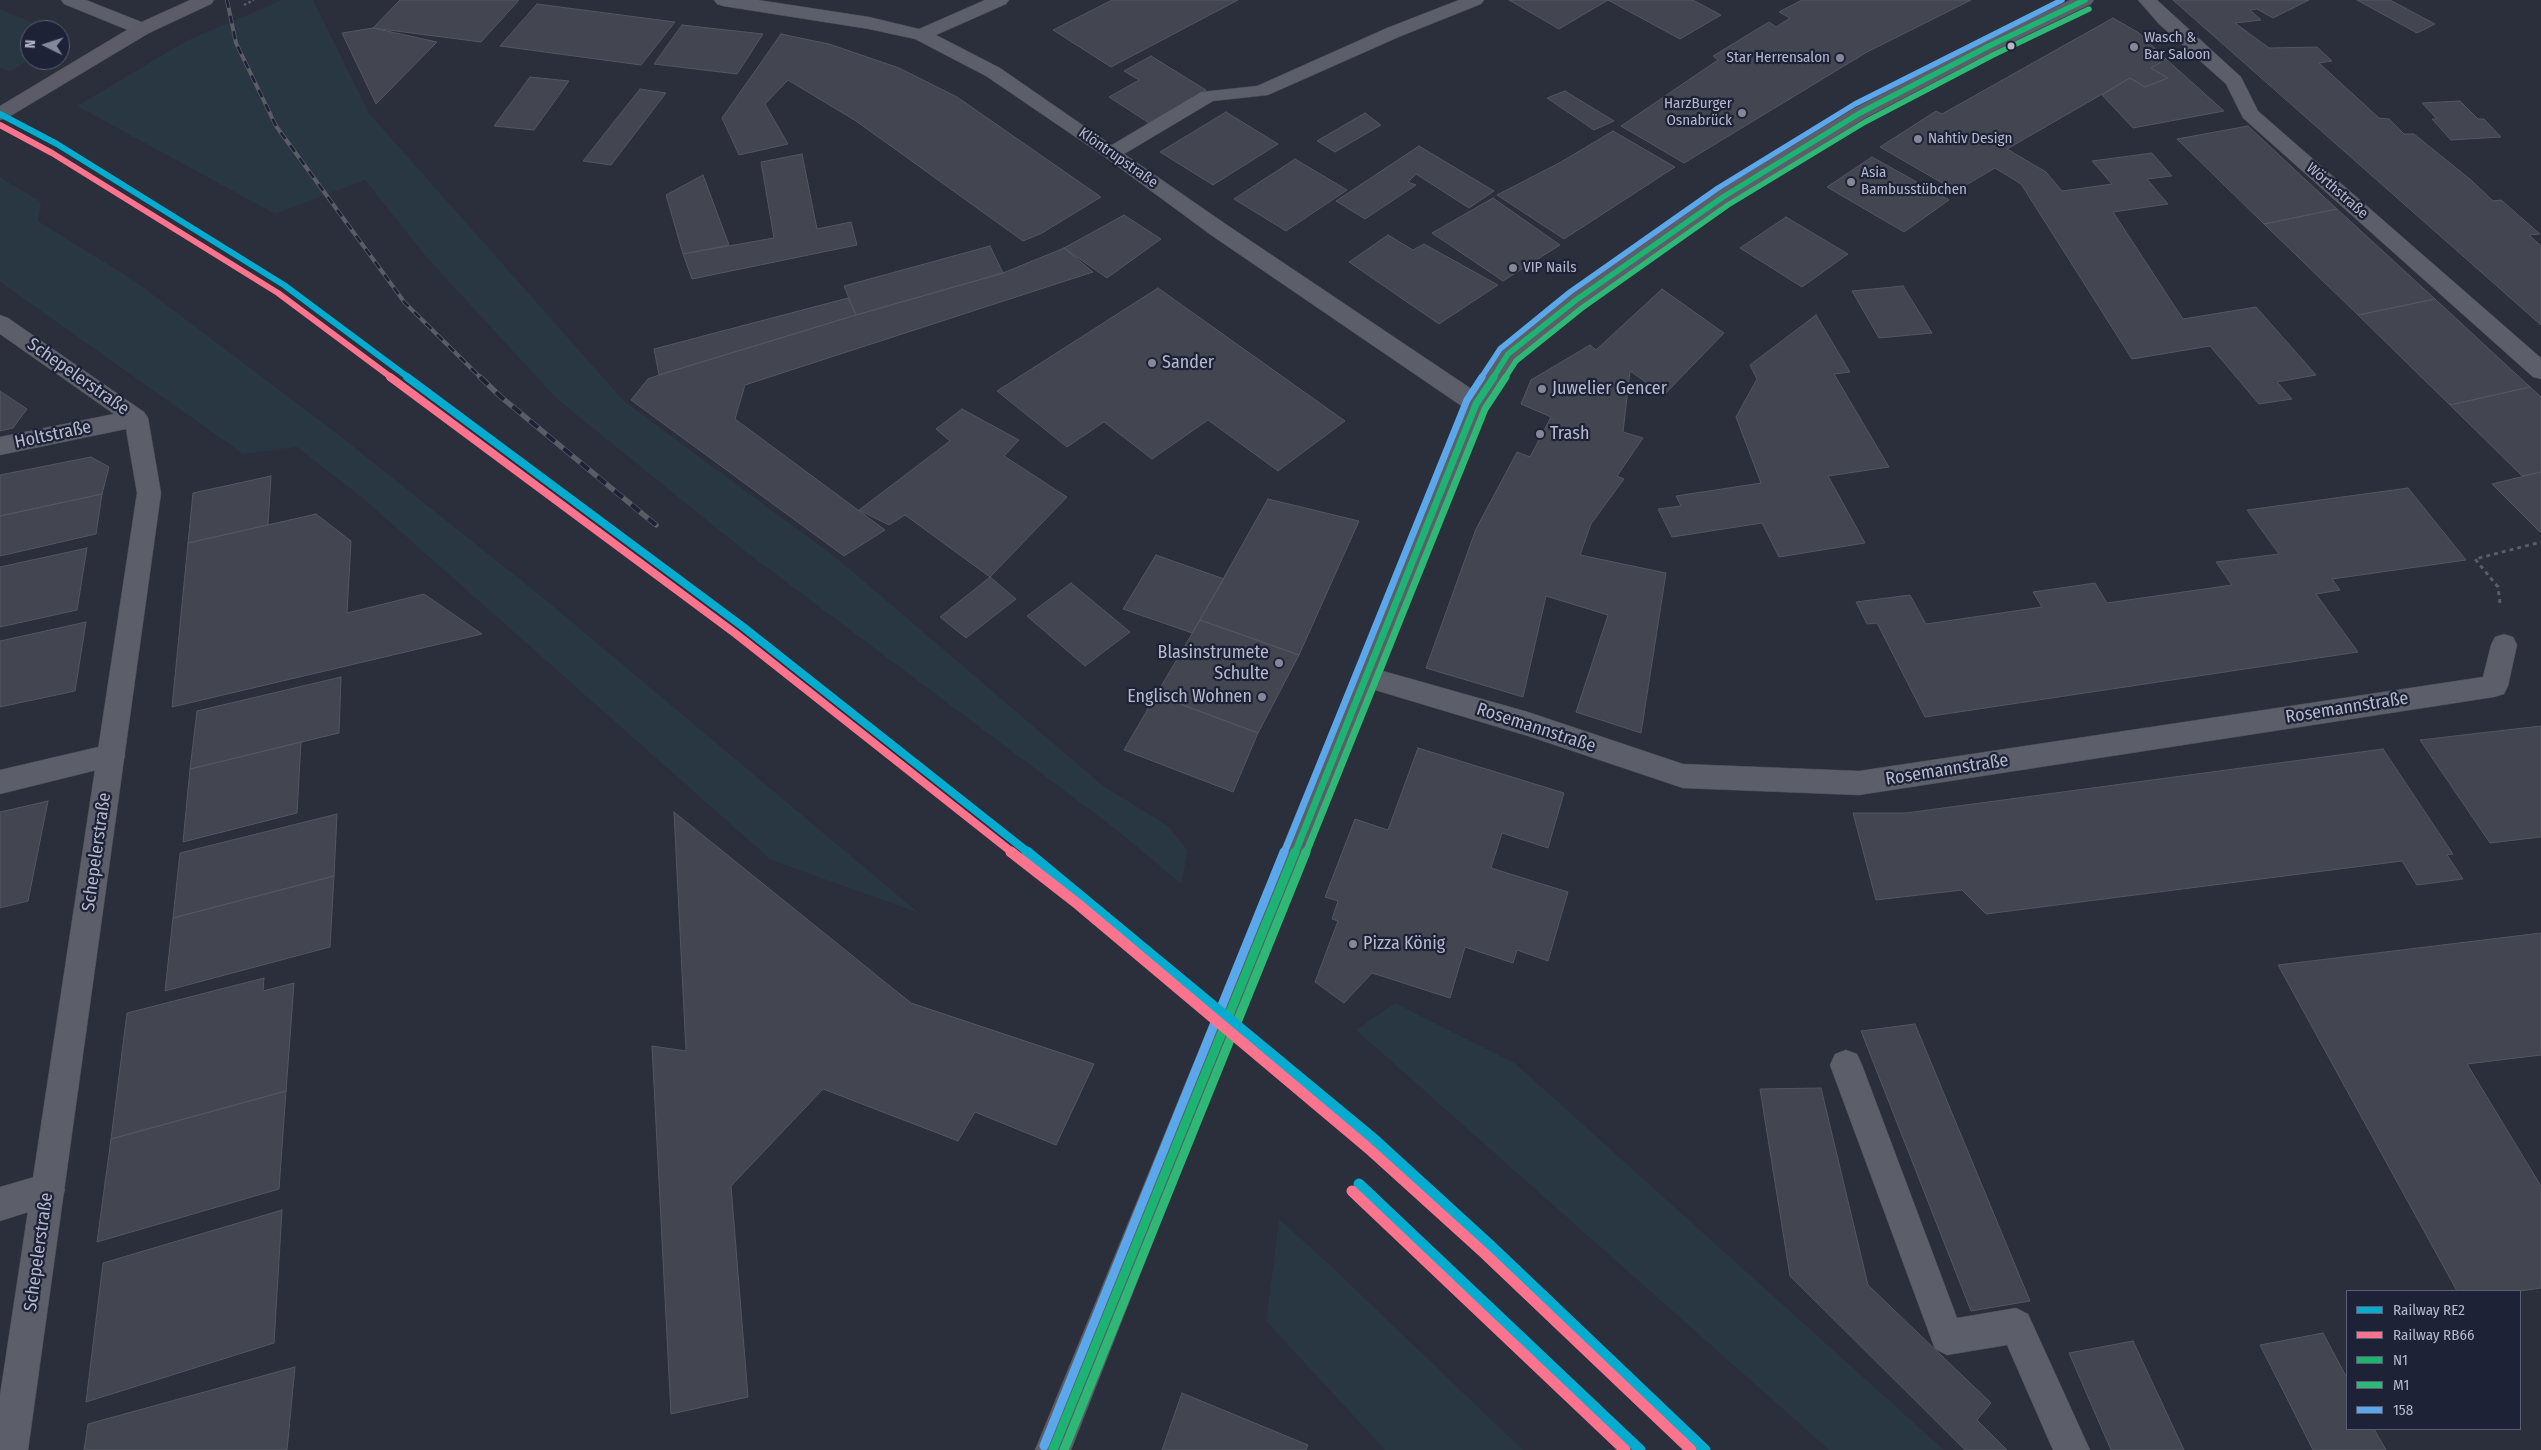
<!DOCTYPE html>
<html>
<head>
<meta charset="utf-8">
<style>
  body { margin:0 }
  #map { position:relative; width:2541px; height:1450px; overflow:hidden; background:#2b2e3b; font-family:"Fira Sans Condensed",sans-serif }
  canvas { display:block }
  .legend { position:absolute; left:2346px; top:1290px; width:175px; height:140px; box-sizing:border-box; background:#1e2236; border:1px solid #5b5e72; margin:0; padding:6px 9px; list-style:none; font-size:15px; color:#b6b9cb }
  .legend li { display:flex; align-items:center; gap:10px; height:25px }
  .legend b { width:25px; border:1px solid #5b5e72 }
  .north { position:absolute; left:20px; top:20px; width:50px; height:50px; box-sizing:border-box; background:#1e2236; border:1px solid #5b5e72; border-radius:50%; rotate:274deg; font-size:14px; font-weight:700; line-height:20px; text-align:center; color:#b6b9cb }
  .north::after { content:''; display:block; margin:auto; width:18px; height:22px; background:#858899; clip-path:polygon(50% 0,100% 100%,50% 72%,0 100%) }
</style>
</head>
<body>
<div id="map">
<canvas width="2541" height="1450"></canvas>
<ul class="legend">
<li><b style="height:6px;background:#06acd0"></b>Railway RE2</li>
<li><b style="height:6px;background:#fc738d"></b>Railway RB66</li>
<li><b style="height:6px;background:#1cb473"></b>N1</li>
<li><b style="height:6px;background:#2db876"></b>M1</li>
<li><b style="height:6px;background:#5aa8eb"></b>158</li>
</ul>
<div class="north">N</div>
</div>
<script>
const ctx = document.querySelector('canvas').getContext('2d');
ctx.lineJoin = 'round';
function paint(path, color) { ctx.fillStyle = color; ctx.fill(path, 'evenodd'); }
const shape = rows => new Path2D(rows.map(r => 'M' + r).join(''));
function trace(path, color, width, dash) { ctx.strokeStyle = color; ctx.lineWidth = width; ctx.lineCap = dash ? 'butt' : 'round'; ctx.setLineDash(dash || []); ctx.stroke(path); }
function drawText(font, color, halo, rows, align = 'center') {
  ctx.font = font + ' "Fira Sans Condensed",sans-serif'; ctx.lineWidth = 4.5; ctx.setLineDash([]); ctx.textBaseline = 'middle'; ctx.strokeStyle = halo; ctx.fillStyle = color; for (const [text, x, y, turn = 0] of rows) {
    ctx.save(); ctx.translate(x, y); ctx.rotate((+turn || 0) * Math.PI / 180); ctx.textAlign = isNaN(turn) ? turn : align; if (halo) ctx.strokeText(text, 0, 0); ctx.fillText(text, 0, 0); ctx.restore();
  }
}
paint(shape([
  [282,0,313,0,369,113,624,401,839,560,1102,785,1168,826,1188,851,1181,884,1118,831,746,552,558,400,427,258,365,180,275,214,77,106,186,41],
  [0,9,41,26,42,30,30,30,30,59,10,72,0,67],
  [0,177,41,202,38,221,135,281,335,432,541,596,919,913,771,860,366,501,297,447,243,454,0,282],
  [1395,1003,1516,1064,1944,1450,1829,1450,1356,1030],
  [1279,1219,1331,1266,1523,1450,1385,1450,1266,1321]
]), '#283741');
const building = shape([
  [400,0,519,0,481,42,373,28,400,0],
  [1112,0,1238,0,1111,67,1053,30,1112,0],
  [1509,0,1608,0,1559,29,1509,0],
  [1608,0,1693,0,1721,15,1680,39,1608,0],
  [1802,0,1971,0,1867,52,1684,163,1621,126,1718,60,1713,56,1769,22,1776,27,1790,18,1779,12,1802,0],
  [2173,0,2309,0,2273,18,2257,9,2250,10,2261,20,2235,23,2269,48,2317,47,2332,61,2319,63,2379,118,2389,119,2404,134,2414,134,2471,180,2493,201,2501,200,2540,234,2529,235,2541,246,2541,325,2173,0],
  [2357,0,2390,0,2435,24,2417,33,2357,0],
  [537,4,675,22,641,65,500,46,537,4],
  [2113,18,2139,33,2166,59,2151,68,2168,78,2145,87,2130,78,2007,149,2046,172,2062,191,2112,184,2092,161,2152,153,2172,176,2147,179,2168,204,2113,212,2183,319,2256,307,2316,375,2277,382,2292,399,2259,404,2210,346,2132,359,2021,184,1995,168,1956,191,1880,147,1936,111,1942,114,2113,18],
  [682,25,763,34,737,74,654,64,682,25],
  [373,28,437,42,376,104,342,33,373,28],
  [781,34,829,44,899,68,957,97,1101,197,1042,233,1023,241,856,121,788,80,765,104,788,144,739,155,722,118,781,34],
  [1151,56,1206,90,1149,123,1109,97,1139,80,1124,71,1151,56],
  [2166,59,2224,111,2133,128,2102,95,2130,78,2145,87,2168,78,2151,68,2166,59],
  [530,77,569,81,534,130,494,126,530,77],
  [640,89,666,93,611,165,583,161,640,89],
  [1565,91,1614,121,1594,130,1547,98,1565,91],
  [2460,101,2478,119,2484,119,2501,137,2451,140,2432,119,2437,119,2422,103,2460,101],
  [1226,112,1278,144,1213,185,1160,152,1226,112],
  [1365,113,1381,125,1335,152,1317,141,1365,113],
  [2248,126,2337,209,2264,224,2177,139,2248,126],
  [1613,131,1675,167,1564,239,1497,195,1561,162,1613,131],
  [1419,146,1494,191,1469,208,1416,174,1408,182,1416,185,1365,219,1336,201,1419,146],
  [802,154,817,229,851,222,857,245,692,279,683,254,774,238,761,162,802,154],
  [1872,157,1949,200,1904,232,1827,187,1872,157],
  [1295,159,1347,190,1286,231,1234,199,1295,159],
  [703,175,729,245,683,254,666,195,703,175],
  [1493,198,1560,245,1503,281,1432,233,1493,198],
  [2337,209,2435,299,2358,315,2264,224,2337,209],
  [1124,215,1161,239,1107,278,1064,248,1124,215],
  [1786,217,1848,254,1802,287,1740,248,1786,217],
  [1388,235,1413,250,1424,244,1498,285,1439,324,1349,262,1388,235],
  [990,246,1003,273,856,315,844,286,990,246],
  [1064,248,1093,272,745,385,735,419,885,530,844,556,631,400,648,379,659,375,856,315,1003,273,1064,248],
  [1903,286,1932,333,1879,338,1852,291,1903,286],
  [1158,288,1345,421,1278,471,1208,420,1152,459,1104,422,1067,447,997,391,1158,288],
  [1662,289,1724,333,1664,395,1630,371,1623,432,1643,438,1617,476,1624,479,1591,524,1580,555,1666,573,1641,733,1576,712,1608,615,1546,596,1523,697,1426,668,1476,529,1517,452,1530,457,1551,417,1521,404,1531,380,1590,345,1596,350,1662,289],
  [848,298,856,315,659,375,654,349,848,298],
  [2435,299,2530,387,2450,405,2358,315,2435,299],
  [1816,315,1850,372,1834,374,1889,467,1828,476,1865,543,1779,557,1762,523,1672,537,1658,509,1681,506,1676,496,1761,483,1736,417,1757,379,1750,365,1816,315],
  [2530,387,2541,397,2541,472,2522,476,2450,405,2530,387],
  [0,391,27,409,13,428,0,431,0,391],
  [962,409,1019,440,1004,456,1067,497,990,577,905,515,889,525,859,510,950,441,936,429,962,409],
  [91,457,109,467,102,494,0,516,0,475,91,457],
  [2541,472,2541,531,2540,532,2492,484,2541,472],
  [271,476,268,525,188,543,193,493,271,476],
  [2408,488,2466,560,2332,579,2340,590,2316,594,2358,652,1925,717,1877,623,1867,624,1856,602,1910,595,1926,624,2042,607,2033,592,2095,583,2107,603,2232,585,2216,562,2279,554,2247,510,2408,488],
  [102,494,96,534,0,556,0,516,102,494],
  [1268,499,1359,521,1299,655,1200,620,1268,499],
  [316,514,351,541,347,613,424,594,482,634,172,707,188,543,316,514],
  [87,548,77,610,0,627,0,567,87,548],
  [1156,555,1224,579,1192,633,1123,609,1156,555],
  [990,577,1016,599,966,638,940,617,990,577],
  [1071,583,1130,632,1085,666,1027,616,1071,583],
  [1200,620,1299,655,1258,733,1156,695,1200,620],
  [86,622,75,691,0,707,0,641,86,622],
  [341,677,339,733,190,769,197,711,341,677],
  [1156,695,1258,733,1233,792,1124,750,1156,695],
  [2541,726,2541,837,2490,843,2420,740,2541,726],
  [301,742,297,813,183,842,190,769,301,742],
  [1418,748,1564,793,1548,848,1502,833,1491,868,1568,892,1548,961,1517,950,1513,963,1465,947,1450,998,1372,973,1344,1003,1315,982,1338,921,1332,919,1338,901,1325,897,1355,819,1388,830,1418,748],
  [2383,749,2453,854,2447,855,2463,879,2417,885,2402,861,1986,914,1962,890,1876,900,1853,813,1906,813,2383,749],
  [48,801,28,901,0,908,0,812,48,801],
  [674,812,911,1003,1094,1064,1056,1145,975,1112,958,1141,823,1089,731,1186,748,1397,671,1414,652,1046,686,1051,674,812],
  [337,814,334,876,173,918,180,853,337,814],
  [334,876,330,947,165,991,173,918,334,876],
  [2541,933,2541,1055,2467,1064,2541,1186,2541,1288,2520,1291,2457,1291,2278,965,2541,933],
  [264,978,263,991,294,983,286,1091,111,1139,127,1013,264,978],
  [1915,1024,2030,1301,1971,1311,1861,1031,1915,1024],
  [1821,1088,1868,1285,1991,1403,1977,1420,2007,1450,1965,1450,1790,1276,1760,1089,1821,1088],
  [286,1091,279,1189,97,1242,111,1139,286,1091],
  [282,1210,274,1343,86,1402,103,1263,282,1210],
  [2323,1333,2347,1378,2347,1429,2374,1429,2386,1450,2313,1450,2260,1345,2323,1333],
  [2133,1341,2184,1450,2111,1450,2069,1353,2133,1341],
  [295,1367,287,1450,84,1450,88,1424,295,1367],
  [1182,1393,1308,1445,1306,1450,1162,1450,1182,1393]
]);
paint(building, '#434650');
trace(building, '#535662', 1);
const lane = shape([
  [1459,0,1484,0,1481,4,1401,36,1268,95,1213,101,1119,157,1112,159,1105,157,1102,153,1105,149,1201,92,1257,86,1387,28,1459,0],
  [111,744,121,748,125,756,121,764,0,794,0,770,111,744],
  [1846,1050,1857,1054,1862,1065,1957,1318,2016,1308,2028,1314,2090,1450,2053,1450,2007,1345,1947,1355,1935,1349,1830,1065,1835,1054,1846,1050],
  [48,1173,60,1178,65,1190,60,1202,0,1221,0,1187,48,1173]
]);
const street = shape([
  [61,0,86,0,149,25,151,29,149,33,142,35,135,33,64,4,61,0],
  [714,0,758,0,869,17,919,29,985,0,1009,0,1006,4,936,35,1000,68,1227,225,1473,390,1500,348,1568,295,1716,192,1853,109,1982,42,2070,0,2094,0,2091,4,1996,50,1867,117,1730,202,1584,305,1516,360,1487,405,1383,671,1528,712,1683,764,1859,771,2483,677,2491,645,2495,637,2504,634,2513,637,2517,645,2508,686,2504,694,2494,697,1859,795,1683,788,1528,736,1375,690,1192,1142,1071,1450,1035,1450,1463,407,1211,235,1105,157,986,76,915,39,869,29,723,6,717,4,714,0],
  [2138,0,2157,0,2241,77,2258,111,2541,358,2541,379,2533,377,2243,118,2226,84,2159,24,2138,0],
  [0,315,8,318,144,412,148,418,161,493,28,1450,0,1450,0,1395,137,493,126,429,0,455,0,437,114,414,0,334,0,315]
]);
const secondary = shape([
  [190,0,214,0,211,4,149,33,7,118,0,120,0,106,135,25,190,0]
]);
trace(lane, '#474a54', 1);
trace(street, '#474a54', 1);
trace(secondary, '#474a54', 1);
trace(shape([
  [244,5,254,0]
]), '#5a5d65', 2.5, [2.5, 2.5]);
trace(shape([
  [2500,603,2498,587,2475,559,2541,542]
]), '#5a5d65', 3, [4, 4]);
paint(lane, '#5c5e69');
paint(street, '#5c5e69');
paint(secondary, '#5b5c67');
const railFar1 = shape([
  [227,0,236,43,276,126,405,303,481,378]
]);
const rail = shape([
  [480,377,501,397,656,525]
]);
trace(railFar1, '#5a5c66', 4);
trace(rail, '#5a5c66', 5.5);
trace(railFar1, '#1e2236', 2.5, [8]);
trace(rail, '#1e2236', 4, [11]);
trace(shape([
  [1493,378,1508,354,1576,300,1723,197,1860,113,1989,46,2085,0]
]), '#1cb473', 5.5);
trace(shape([
  [1295,853,1476,404,1494,377]
]), '#1cb473', 7);
trace(shape([
  [1053,1450,1295,852]
]), '#1cb473', 9);
trace(shape([
  [1505,378,1516,361,1582,308,1728,205,1865,122,1993,55,2089,9]
]), '#2db876', 5.5);
trace(shape([
  [1306,853,1485,409,1506,377]
]), '#2db876', 7);
trace(shape([
  [1064,1450,1306,852]
]), '#2db876', 9);
trace(shape([
  [1481,378,1500,349,1570,292,1718,188,1855,104,2062,0]
]), '#5aa8eb', 5.5);
trace(shape([
  [1284,853,1467,400,1482,377]
]), '#5aa8eb', 7);
trace(shape([
  [1044,1446,1284,852]
]), '#5aa8eb', 9);
trace(shape([
  [0,114,57,144,284,285,409,378]
]), '#06acd0', 6);
trace(shape([
  [407,377,742,626,1029,853]
]), '#06acd0', 8);
trace(shape([
  [1027,852,1375,1140,1491,1246,1705,1450],
  [1359,1184,1640,1450]
]), '#06acd0', 11);
trace(shape([
  [0,125,52,153,278,293,392,378]
]), '#fc738d', 6);
trace(shape([
  [390,377,736,634,1013,853]
]), '#fc738d', 8);
trace(shape([
  [1011,852,1079,905,1368,1148,1484,1253,1691,1450],
  [1352,1191,1625,1450]
]), '#fc738d', 11);
for (const [x, y, r, color] of [
  [2011,46,4.5,"#b6b9cb"],
  [2134,47,5,"#858899"],
  [1840,58,5,"#858899"],
  [1742,113,5,"#858899"],
  [1918,139,5,"#858899"],
  [1851,182,5,"#858899"],
  [1513,268,5,"#858899"],
  [1152,363,5,"#858899"],
  [1542,389,5,"#858899"],
  [1540,434,5,"#858899"],
  [1279,663,5,"#858899"],
  [1262,697,5,"#858899"],
  [1353,944,5,"#858899"]
]) { const dot = new Path2D(); dot.arc(x, y, r, 0, 2 * Math.PI); ctx.fillStyle = color; ctx.fill(dot); trace(dot, '#1e2236', 2); }
drawText('15px', '#b6b9cb', '#1e2236', [
  ["Wasch &",2144,38],
  ["Bar Saloon",2144,55],
  ["Star Herrensalon",1830,58,"right"],
  ["HarzBurger",1732,104,"right"],
  ["Osnabrück",1732,121,"right"],
  ["Nahtiv Design",1928,139],
  ["Asia",1861,173],
  ["Bambusstübchen",1861,190],
  ["VIP Nails",1523,268]
], 'left');
drawText('15px', '#b6b9cb', '#1e2236', [
  ["Klöntrupstraße",1118,158,35],
  ["Wörthstraße",2337,191,41]
]);
drawText('18px', '#b6b9cb', '#1e2236', [
  ["Sander",1162,363],
  ["Juwelier Gencer",1552,389],
  ["Trash",1550,434],
  ["Blasinstrumete",1269,653,"right"],
  ["Schulte",1269,674,"right"],
  ["Englisch Wohnen",1252,697,"right"],
  ["Pizza König",1363,944]
], 'left');
drawText('18px', '#b6b9cb', '#1e2236', [
  ["Schepelerstraße",78,377,35],
  ["Holtstraße",53,435,-12],
  ["Rosemannstraße",2347,708,-9],
  ["Rosemannstraße",1536,728,18],
  ["Rosemannstraße",1947,770,-9],
  ["Schepelerstraße",97,852,-82],
  ["Schepelerstraße",39,1252,-82]
]);
</script>
</body>
</html>
